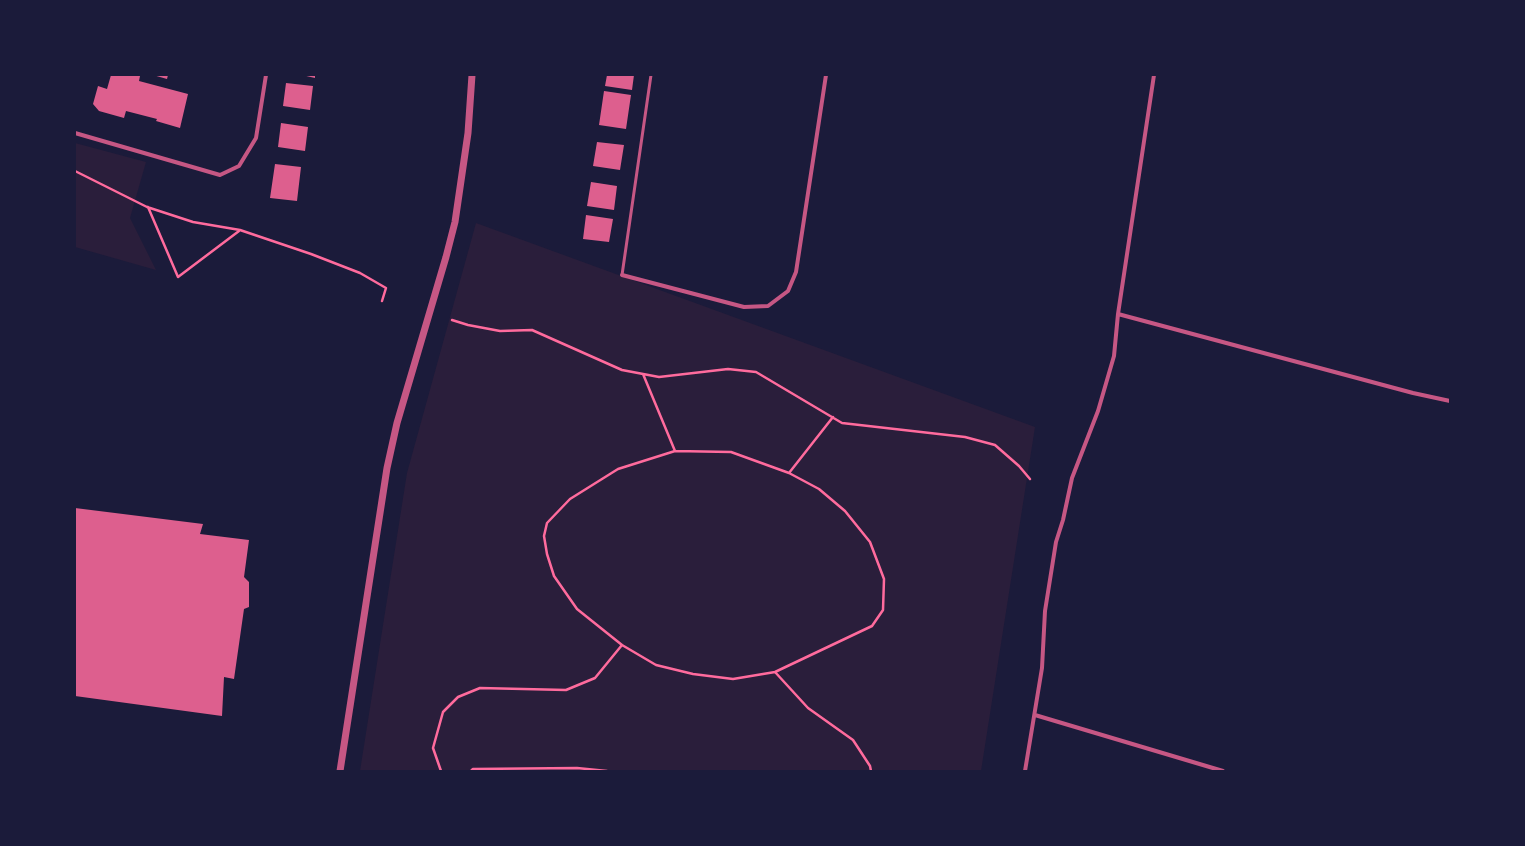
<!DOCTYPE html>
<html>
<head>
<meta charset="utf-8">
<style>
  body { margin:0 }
  #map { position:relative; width:1525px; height:846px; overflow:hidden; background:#1b1b3a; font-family:Arial,sans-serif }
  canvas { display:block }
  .frame { position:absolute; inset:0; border:76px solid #1b1b3a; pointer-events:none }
</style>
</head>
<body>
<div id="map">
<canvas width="1525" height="846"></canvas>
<div class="frame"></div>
</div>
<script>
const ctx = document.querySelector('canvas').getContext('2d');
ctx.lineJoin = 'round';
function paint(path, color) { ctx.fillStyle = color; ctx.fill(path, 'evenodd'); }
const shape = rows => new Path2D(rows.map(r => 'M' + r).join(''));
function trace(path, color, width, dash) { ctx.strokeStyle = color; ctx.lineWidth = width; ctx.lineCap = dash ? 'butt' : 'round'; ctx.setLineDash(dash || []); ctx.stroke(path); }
paint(shape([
  [75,143,146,162,130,218,156,270,75,247],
  [476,223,1035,427,981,771,360,771,407,473]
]), '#2a1e3b');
paint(shape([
  [111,75,135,75,140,76,139,81,188,94,180,128,156,121,157,119,126,111,124,118,99,111,93,104,98,86,107,89],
  [153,75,168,75,167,79],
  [302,75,315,75,315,78],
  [607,75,634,75,632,90,605,86],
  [286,83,313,86,310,110,283,106],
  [604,91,631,95,626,129,599,125],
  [281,123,308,127,305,151,278,147],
  [597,142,624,145,620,170,593,166],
  [275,164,301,167,297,201,270,198],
  [591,182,617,186,614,210,587,206],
  [586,215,613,219,609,242,583,239],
  [75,508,203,524,200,534,249,540,244,577,249,582,249,607,244,609,234,679,224,677,222,716,75,696]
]), '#dd5f8e');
trace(shape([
  [75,171,147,207,193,222,240,230,311,254,360,273,386,288,382,301],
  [148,207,178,277,239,231],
  [452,320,468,325,500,331,532,330,622,370,659,377,728,369,756,372,842,423,965,437,995,445,1019,466,1030,479],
  [643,374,675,451],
  [675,451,731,452,789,473,819,489,845,511,870,542,884,579,883,610,872,626,775,672,733,679,693,674,656,665,622,645,577,609,554,576,547,554,544,536,547,523,570,499,618,469,675,451],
  [789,473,833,417],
  [775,672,808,708,853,740,870,766,871,771],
  [441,771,433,748,443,712,458,697,480,688,566,690,595,678,622,645],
  [471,771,473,769,577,768,607,771]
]), '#ff6b9d', 2.5);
trace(shape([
  [622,275,651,75]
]), '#c65784', 3);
trace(shape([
  [75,133,220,175,239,166,256,138,266,75],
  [622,275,744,307,768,306,788,291,796,272,826,75],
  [1118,314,1413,393,1450,401],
  [1035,715,1223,771],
  [1025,771,1042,668,1045,611,1056,542,1063,520,1072,478,1098,411,1114,356,1118,314,1154,75]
]), '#c65784', 4);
trace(shape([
  [340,771,387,468,397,423,446,257,455,222,468,133,472,75]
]), '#c65784', 7);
</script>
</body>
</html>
